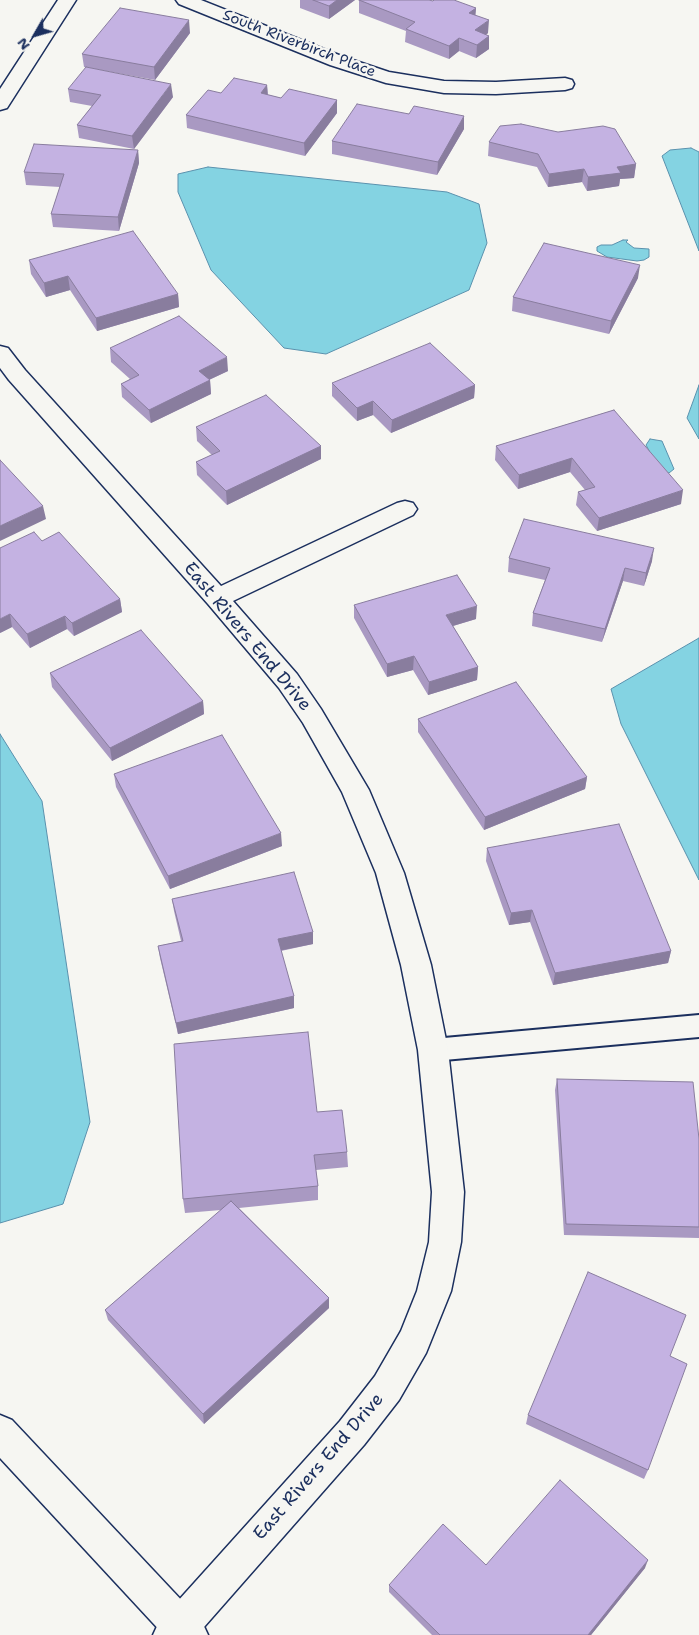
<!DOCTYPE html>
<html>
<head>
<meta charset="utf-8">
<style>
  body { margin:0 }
  #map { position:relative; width:699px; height:1635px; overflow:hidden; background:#f6f6f2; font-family:"Shantell Sans",sans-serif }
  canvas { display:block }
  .north { position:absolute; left:10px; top:10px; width:50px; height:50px; -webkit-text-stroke:4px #f6f6f2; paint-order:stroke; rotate:232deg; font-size:14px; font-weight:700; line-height:20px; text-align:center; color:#1b2f5e }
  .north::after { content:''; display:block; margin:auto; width:18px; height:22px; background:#1b2f5e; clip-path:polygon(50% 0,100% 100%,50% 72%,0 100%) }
</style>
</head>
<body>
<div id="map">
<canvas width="699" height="1635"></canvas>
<div class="north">N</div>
</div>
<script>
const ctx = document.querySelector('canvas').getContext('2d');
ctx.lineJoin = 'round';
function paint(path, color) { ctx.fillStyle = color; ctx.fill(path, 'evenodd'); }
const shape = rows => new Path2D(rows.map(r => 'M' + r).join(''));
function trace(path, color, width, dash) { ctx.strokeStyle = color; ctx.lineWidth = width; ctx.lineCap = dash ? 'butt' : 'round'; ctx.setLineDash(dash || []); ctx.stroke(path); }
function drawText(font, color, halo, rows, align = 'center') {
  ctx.font = font + ' "Shantell Sans",sans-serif'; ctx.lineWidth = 5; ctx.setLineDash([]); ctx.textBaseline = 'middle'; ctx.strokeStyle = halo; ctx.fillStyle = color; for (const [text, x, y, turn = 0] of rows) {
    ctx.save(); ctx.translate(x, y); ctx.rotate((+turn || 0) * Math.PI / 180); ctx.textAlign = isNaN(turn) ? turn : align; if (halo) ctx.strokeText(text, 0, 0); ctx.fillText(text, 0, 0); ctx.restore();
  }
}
const water = shape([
  [691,148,699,152,699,251,662,156,670,150,691,148],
  [208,167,447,192,479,204,487,243,469,290,326,354,284,348,211,270,178,192,178,174,208,167],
  [623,240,628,240,626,242,634,248,649,249,649,257,644,260,637,261,607,257,597,251,597,247,601,245,612,245,623,240],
  [699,385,699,439,687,418,699,385],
  [650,439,662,441,674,469,669,473,660,471,646,445,650,439],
  [699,638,699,880,621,724,611,689,699,638],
  [0,734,42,801,90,1122,63,1204,0,1223,0,734]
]);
paint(water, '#84d3e2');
trace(water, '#5a91ad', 1);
const lane = shape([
  [699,1015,699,1037,433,1061,424,1058,421,1050,424,1042,433,1039,699,1015]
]);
const street = shape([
  [58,0,76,0,7,108,0,110,0,89,58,0],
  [176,0,201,0,344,57,389,72,444,81,496,82,565,78,572,80,574,84,572,88,565,90,496,94,444,93,386,83,330,65,179,4,176,0],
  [0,346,8,348,25,370,221,586,397,503,405,501,413,503,417,509,413,515,233,601,297,674,321,709,369,790,404,873,431,965,448,1050,464,1192,461,1242,451,1291,426,1353,399,1400,364,1445,197,1635,153,1635,159,1622,340,1421,375,1376,401,1331,417,1291,429,1242,432,1192,418,1050,401,965,376,873,342,792,303,723,279,688,208,604,9,380,0,368,0,346]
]);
const secondary = shape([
  [0,1415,12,1420,202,1622,208,1635,164,1635,0,1458,0,1415]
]);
trace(lane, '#1b2f5e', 4);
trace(street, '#1b2f5e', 3);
trace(secondary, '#1b2f5e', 3);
paint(lane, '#f6f6f2');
paint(street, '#f6f6f2');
paint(secondary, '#f6f6f2');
paint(shape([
  [300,0,355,0,329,19,300,8],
  [359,0,433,1,476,8,475,15,488,33,486,35,489,36,489,49,476,58,459,51,449,59,405,42,406,31,359,13],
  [190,33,155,80,84,67,82,54],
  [267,85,268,95,281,98,337,100,337,113,305,156,187,128,186,115,221,93],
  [68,89,173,97,134,149,79,138,77,125,92,106,70,102],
  [409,114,464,129,437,175,332,154,332,141],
  [489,142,636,164,634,178,620,179,619,186,587,191,582,182,548,187,537,167,488,156],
  [138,150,139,163,119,231,53,227,51,214,60,187,26,185,24,172],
  [29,260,178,294,179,307,97,331,70,290,46,297,31,274],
  [638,278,609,334,512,311,513,297],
  [110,348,228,371,209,380,210,380,211,394,151,423,122,397,121,384,130,379,111,362],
  [332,383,475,385,474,398,391,433,373,415,357,421,332,396],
  [614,410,681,504,597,531,576,505,578,492,585,490,570,472,518,489,495,460,496,446],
  [196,427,321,446,321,459,227,505,197,475,196,462,212,455,197,441],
  [42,541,120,599,122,612,74,636,67,629,30,648,12,627,0,633],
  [509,558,652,561,644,586,623,581,602,642,532,626,533,613,545,580,508,572],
  [354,605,476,619,453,626,478,667,477,680,428,695,413,670,387,677,354,618],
  [50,673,203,701,204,714,112,761,52,687],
  [418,719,587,777,585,789,484,830,418,732],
  [114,774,282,846,170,889,116,787],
  [487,848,671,951,668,963,553,985,530,922,509,925,486,861],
  [172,899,313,932,313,944,281,951,294,996,294,1008,178,1034,160,958,158,946,181,941,174,911],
  [557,1079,699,1139,699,1238,564,1235,555,1090],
  [317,1112,347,1152,348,1167,316,1170,318,1186,318,1200,239,1208,329,1298,329,1308,204,1424,108,1320,105,1310,221,1210,185,1213,183,1199],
  [670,1356,648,1470,644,1479,526,1424,528,1415],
  [486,1565,645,1568,591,1635,432,1635,389,1592,389,1585]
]), '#a999c2');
paint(shape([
  [337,0,355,0,329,19,329,6],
  [476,8,475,21,469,13],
  [189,20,190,33,155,80,154,67],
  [489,20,488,33,474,43,475,30],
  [489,36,489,49,476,58,477,45],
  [459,38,459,51,449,59,449,46],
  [171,84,173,97,134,149,132,136],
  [267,85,268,99,261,93],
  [337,100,337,113,305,156,304,143],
  [464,116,464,129,437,175,438,162],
  [138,150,139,163,119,231,118,217],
  [636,164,634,178,620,179,619,186,587,191,588,177,617,167],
  [584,169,582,182,548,187,549,174],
  [640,265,638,278,609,334,611,321],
  [68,276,70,290,46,297,44,283],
  [178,294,179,307,97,331,96,318],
  [227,357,228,371,200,384,199,371],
  [210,380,211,394,151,423,149,410],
  [475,385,474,398,391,433,392,420],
  [373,401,373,415,357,421,357,408],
  [321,446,321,459,227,505,226,491],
  [572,458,570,472,518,489,519,475],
  [683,490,681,504,597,531,599,518],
  [43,506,46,519,0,541,0,526],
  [654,548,652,561,644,586,646,573],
  [625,568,623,581,602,642,605,629],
  [120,599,122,612,74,636,72,623],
  [477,606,476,619,446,628,446,615],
  [10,614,12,627,0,633,0,619],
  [65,616,67,629,30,648,27,634],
  [414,656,413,670,387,677,387,664],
  [478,667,477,680,428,695,429,682],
  [203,701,204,714,112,761,110,748],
  [587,777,585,789,484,830,485,817],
  [281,833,282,846,170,889,168,876],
  [532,910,530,922,509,925,511,913],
  [313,932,313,944,278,951,278,939],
  [671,951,668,963,553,985,555,973],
  [294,996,294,1008,178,1034,176,1023],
  [329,1298,329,1308,204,1424,203,1414],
  [648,1560,645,1568,591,1635,588,1635]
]), '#897d9e');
const building = shape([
  [313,0,337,0,329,6,313,0],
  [359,0,429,0,433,1,434,0,454,0,476,8,469,13,489,20,475,30,489,36,477,45,459,38,449,46,406,29,415,22,359,0],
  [120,8,189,20,154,67,82,54,120,8],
  [86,67,171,84,132,136,77,125,101,95,68,89,86,67],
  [234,78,267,85,261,93,281,98,289,89,337,100,304,143,186,115,208,90,221,93,234,78],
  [357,104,409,114,414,106,464,116,438,162,332,141,357,104],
  [521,124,558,132,603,126,615,129,636,164,617,167,621,173,588,177,584,169,549,174,538,154,489,142,500,126,521,124],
  [34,144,138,150,118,217,51,214,64,174,24,172,34,144],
  [133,231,178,294,96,318,68,276,44,283,29,260,133,231],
  [544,243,640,265,611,321,513,297,544,243],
  [179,316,227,357,199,371,210,380,149,410,121,384,139,375,110,348,179,316],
  [430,343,475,385,392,420,373,401,357,408,332,383,430,343],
  [266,395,321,446,226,491,196,462,220,451,196,427,266,395],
  [614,410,683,490,599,518,578,492,595,487,572,458,519,475,496,446,614,410],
  [0,460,43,506,0,526,0,460],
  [524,519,654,548,646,573,625,568,605,629,533,613,550,568,509,558,524,519],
  [34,532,42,541,59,532,120,599,72,623,65,616,27,634,10,614,0,619,0,548,34,532],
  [457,575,477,606,446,615,478,667,429,682,414,656,387,664,354,605,457,575],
  [141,630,203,701,110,748,50,673,141,630],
  [516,682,587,777,485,817,418,719,516,682],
  [222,735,281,833,168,876,114,774,222,735],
  [619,824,671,951,555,973,532,910,511,913,487,848,619,824],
  [294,872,313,932,278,939,294,996,176,1023,158,946,183,941,172,899,294,872],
  [308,1032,317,1112,342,1110,347,1152,314,1155,318,1186,183,1199,174,1044,308,1032],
  [557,1079,693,1082,699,1139,699,1227,566,1224,557,1079],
  [231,1201,329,1298,203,1414,105,1310,231,1201],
  [588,1272,686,1315,670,1356,687,1364,648,1470,528,1415,588,1272],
  [560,1480,648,1560,588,1635,440,1635,389,1585,443,1524,486,1565,560,1480]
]);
paint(building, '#c4b2e2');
trace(building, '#897d9e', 1);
drawText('15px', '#1b2f5e', '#f6f6f2', [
  ["South Riverbirch Place",299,44,21]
]);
drawText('18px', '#1b2f5e', '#f6f6f2', [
  ["East Rivers End Drive",247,637,50],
  ["East Rivers End Drive",319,1467,-49]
]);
</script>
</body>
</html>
